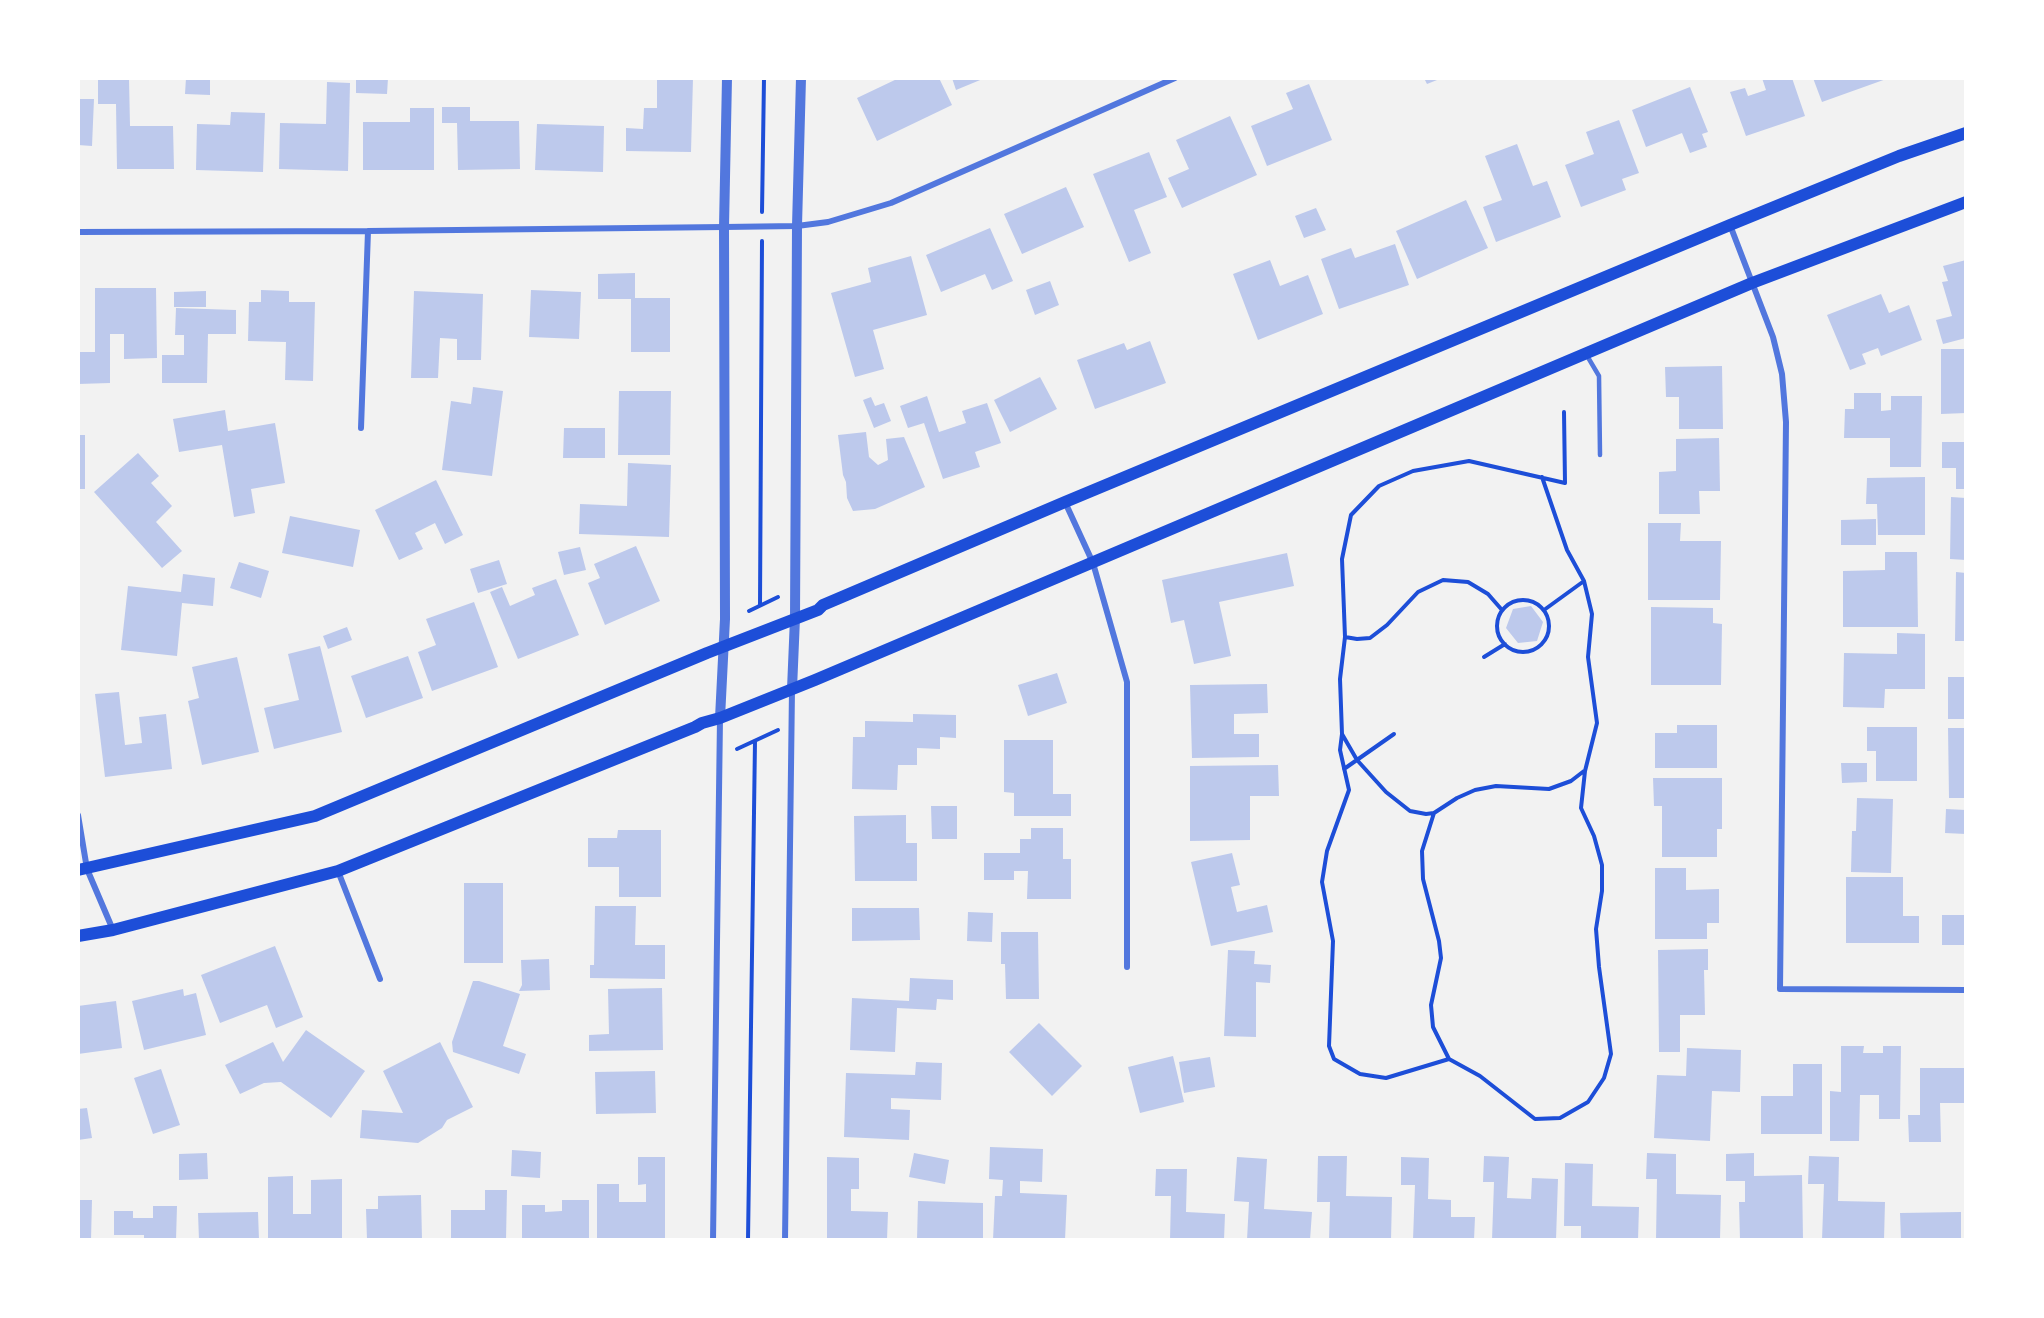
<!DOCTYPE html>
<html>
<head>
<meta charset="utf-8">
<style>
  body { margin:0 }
  #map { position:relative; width:2044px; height:1318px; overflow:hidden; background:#f2f2f2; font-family:Cabin,sans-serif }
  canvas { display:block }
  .frame { position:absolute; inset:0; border:80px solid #fff; pointer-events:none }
</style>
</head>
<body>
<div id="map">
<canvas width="2044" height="1318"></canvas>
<div class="frame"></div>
</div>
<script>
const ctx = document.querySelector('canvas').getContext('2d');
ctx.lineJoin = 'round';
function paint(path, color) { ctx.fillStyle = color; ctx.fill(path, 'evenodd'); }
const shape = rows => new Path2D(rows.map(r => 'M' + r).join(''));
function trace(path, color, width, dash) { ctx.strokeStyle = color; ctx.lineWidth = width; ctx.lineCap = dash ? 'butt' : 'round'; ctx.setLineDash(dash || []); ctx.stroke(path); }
paint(shape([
  [98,78,129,78,130,126,173,126,174,169,117,169,116,104,98,104],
  [186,78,210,78,210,95,185,94],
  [356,78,388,78,387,94,356,93],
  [657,78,693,78,691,152,626,151,626,128,643,129,644,108,657,108],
  [899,78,939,78,952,105,877,141,857,98],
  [952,78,985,78,956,90],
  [1424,78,1442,78,1427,84],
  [1762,78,1792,78,1805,116,1746,136,1730,92,1745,88,1748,96,1766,90],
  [1813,78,1889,78,1822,102],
  [327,82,350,83,348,171,279,169,280,123,326,124],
  [1309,84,1332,140,1267,166,1251,126,1293,109,1286,93],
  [1690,87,1708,132,1702,134,1707,147,1690,153,1682,133,1646,147,1632,110],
  [78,99,94,99,92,146,78,145],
  [442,107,470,107,470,121,519,121,520,169,458,170,457,123,442,123],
  [410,108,434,108,434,170,363,170,363,122,410,122],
  [231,112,265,113,263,172,196,170,197,124,230,125],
  [1230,116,1257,175,1182,208,1168,178,1189,169,1176,140],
  [1619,120,1639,173,1622,179,1626,190,1581,207,1565,165,1594,154,1586,132],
  [537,124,604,126,603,172,535,170],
  [1517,144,1533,186,1547,181,1561,217,1496,242,1483,207,1502,200,1485,156],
  [1149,152,1167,197,1134,210,1151,253,1129,262,1093,174],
  [1066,187,1084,227,1022,254,1004,214],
  [1466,200,1488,248,1417,279,1396,231],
  [1316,208,1326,230,1304,238,1295,216],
  [990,228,1013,281,992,290,985,274,941,292,926,255],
  [1395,244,1409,285,1339,309,1321,259,1351,248,1355,258],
  [911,256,927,315,873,330,884,369,855,377,831,293,871,282,868,268],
  [1270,260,1280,286,1308,275,1323,314,1258,340,1233,274],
  [1966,260,1966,338,1943,344,1936,320,1952,316,1942,282,1948,281,1943,266],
  [635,273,635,298,670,298,670,352,631,352,631,299,598,299,598,274],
  [1050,281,1059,305,1035,315,1026,290],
  [95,288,156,288,157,358,124,359,124,334,110,334,110,383,78,384,78,352,95,352],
  [261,290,289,291,289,302,315,302,313,381,285,380,286,342,248,341,249,302,261,302],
  [531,290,581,292,579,339,529,337],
  [206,291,206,307,174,307,174,292],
  [414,291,483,294,481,360,457,360,457,339,440,338,438,378,411,378],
  [1881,294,1889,313,1909,305,1922,340,1881,356,1878,348,1862,354,1866,364,1850,370,1827,315],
  [176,308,236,310,236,334,208,334,207,383,162,383,162,355,184,355,184,335,175,335],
  [1150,341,1166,383,1095,409,1077,360,1124,343,1127,350],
  [1941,349,1966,349,1966,413,1941,414],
  [1722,366,1723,429,1679,429,1679,397,1666,397,1665,367],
  [1040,377,1057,409,1010,432,994,400],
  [473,387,503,391,492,476,442,470,451,401,471,404],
  [619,391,671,391,670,455,618,455],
  [1854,393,1881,393,1881,411,1891,410,1891,396,1922,396,1921,467,1890,467,1890,438,1844,438,1845,409,1854,409],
  [927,396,939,432,966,423,962,411,987,403,1001,443,975,452,980,467,943,479,924,423,908,428,900,406],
  [871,397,875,406,884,403,891,421,874,428,863,400],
  [225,410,228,431,275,423,285,483,251,489,255,513,234,517,222,445,179,452,173,419],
  [564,428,605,428,605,458,563,458],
  [866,432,869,457,878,465,888,460,886,439,904,437,925,487,875,509,853,511,847,498,846,482,843,475,838,435],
  [78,435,85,435,85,489,78,489],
  [1719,438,1720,491,1699,491,1700,514,1659,514,1659,472,1676,471,1676,439],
  [1942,442,1966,442,1966,489,1956,489,1956,468,1942,468],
  [138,453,159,476,151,483,172,506,156,522,182,551,162,568,94,492],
  [628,463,671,465,669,537,579,534,580,504,627,506],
  [1925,477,1925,535,1878,535,1877,504,1866,504,1867,478],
  [436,480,463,535,445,544,435,523,415,533,423,549,399,560,375,510],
  [1951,497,1966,498,1966,560,1950,559],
  [290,516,360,530,353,567,282,553],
  [1876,519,1876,545,1841,545,1841,520],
  [1648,523,1681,523,1680,541,1721,541,1720,600,1648,600],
  [636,546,660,601,605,625,588,583,600,578,594,564],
  [580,547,586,570,564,575,558,552],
  [1885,552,1917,552,1918,627,1843,627,1843,571,1885,570],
  [1287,553,1294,586,1219,602,1231,656,1194,664,1184,620,1171,623,1162,580],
  [499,560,507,584,478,593,470,569],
  [239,562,269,571,261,598,230,588],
  [1956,572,1966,573,1966,641,1955,641],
  [183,574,215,578,213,606,182,603,177,656,121,650,128,586,181,592],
  [556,579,579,635,518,659,490,592,502,587,510,606,535,595,532,588],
  [474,602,498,667,432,691,418,652,436,645,426,619],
  [1531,606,1543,622,1537,641,1518,643,1506,628,1513,609],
  [1651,607,1713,608,1713,623,1722,624,1721,685,1651,685],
  [347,627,352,640,328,649,323,636],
  [1897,633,1925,634,1925,689,1885,689,1884,708,1843,707,1844,653,1897,654],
  [320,646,342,732,274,749,264,708,299,700,288,654],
  [408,656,423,698,366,718,351,676],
  [237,657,259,752,202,765,188,701,199,698,192,667],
  [1057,673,1067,703,1028,716,1018,685],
  [1948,677,1966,677,1966,719,1948,719],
  [1267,684,1268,713,1234,714,1234,734,1259,734,1259,757,1192,758,1190,685],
  [119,692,125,745,142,743,139,717,166,714,172,769,105,777,95,694],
  [913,714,956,715,956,738,940,737,940,749,917,748,917,765,898,765,897,790,852,789,853,737,865,737,865,721,913,722],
  [1677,725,1717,725,1717,768,1655,768,1655,733,1677,733],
  [1867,727,1917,727,1917,781,1876,781,1876,751,1867,751],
  [1948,728,1966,728,1966,798,1949,798],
  [1004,740,1053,740,1053,794,1071,794,1071,816,1014,816,1014,793,1004,792],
  [1841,763,1867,763,1867,782,1842,783],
  [1278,765,1279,796,1250,796,1250,840,1190,841,1190,766],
  [1653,778,1722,778,1722,829,1717,829,1717,857,1662,857,1662,806,1654,806],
  [1857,798,1893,799,1891,873,1851,872,1852,831,1856,831],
  [931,806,957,806,957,839,932,839],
  [1946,809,1966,810,1966,834,1945,833],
  [906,815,906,843,917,843,917,881,855,881,854,816],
  [1031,828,1063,828,1063,859,1071,859,1071,899,1027,899,1028,871,1014,871,1014,880,984,880,984,853,1020,853,1020,839,1031,839],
  [618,830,661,830,661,897,619,897,619,867,588,867,588,838,617,838],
  [1232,853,1240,885,1231,887,1237,912,1267,905,1273,932,1211,946,1191,862],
  [1655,868,1686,868,1686,890,1719,889,1719,923,1707,923,1707,939,1655,939],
  [1846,877,1903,877,1903,916,1919,916,1919,943,1846,943],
  [464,883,503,883,503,963,464,963],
  [595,906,636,906,635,945,665,945,665,979,590,978,590,965,594,965],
  [852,908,919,908,920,940,852,941],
  [968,912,993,913,992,942,967,941],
  [1942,915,1966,915,1966,945,1942,945],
  [1001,932,1038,932,1039,999,1006,999,1005,964,1001,964],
  [275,946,303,1017,276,1028,267,1005,220,1023,201,975],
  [1708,949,1708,970,1704,970,1705,1015,1680,1015,1680,1052,1659,1052,1658,950],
  [1228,950,1255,951,1254,964,1271,965,1270,983,1256,982,1256,1037,1224,1036],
  [549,959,550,990,519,991,522,985,521,960],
  [910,978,953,980,953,1000,937,999,936,1010,897,1008,895,1052,850,1050,852,998,909,1001],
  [473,981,479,981,520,994,503,1046,526,1054,519,1074,453,1052,452,1042],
  [662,988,663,1050,589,1051,589,1035,609,1034,608,989],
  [183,989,184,996,196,993,206,1035,144,1050,132,1001],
  [116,1001,122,1048,78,1054,78,1006],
  [1039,1023,1082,1066,1052,1096,1009,1052],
  [306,1030,365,1071,331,1118,281,1082,264,1083,240,1094,225,1065,273,1042,283,1062],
  [440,1042,473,1107,447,1120,442,1128,418,1143,360,1138,362,1110,403,1113,383,1071],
  [1841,1046,1864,1046,1863,1053,1883,1053,1883,1046,1901,1046,1900,1119,1879,1119,1879,1095,1860,1095,1859,1141,1830,1141,1830,1091,1841,1092],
  [1687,1048,1741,1050,1740,1092,1712,1091,1710,1141,1654,1138,1657,1075,1686,1076],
  [1173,1056,1184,1102,1140,1113,1128,1067],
  [1210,1057,1215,1087,1184,1093,1179,1062],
  [916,1062,942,1063,941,1100,891,1098,891,1109,910,1110,909,1140,844,1137,846,1073,915,1075],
  [1793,1064,1822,1064,1822,1134,1761,1134,1761,1096,1793,1096],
  [1920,1068,1966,1068,1966,1103,1940,1103,1941,1142,1909,1142,1908,1115,1920,1115],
  [161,1069,180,1125,153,1134,134,1078],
  [655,1071,656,1113,596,1114,595,1072],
  [87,1108,92,1138,78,1140,78,1109],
  [990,1147,1043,1149,1042,1182,1020,1181,1020,1193,1067,1195,1065,1240,993,1240,995,1196,1002,1196,1003,1180,989,1179],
  [512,1150,541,1152,540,1178,511,1176],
  [207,1153,208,1179,179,1180,179,1154],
  [914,1153,949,1160,945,1184,909,1177],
  [1647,1153,1676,1154,1676,1194,1721,1195,1720,1240,1656,1240,1657,1179,1646,1179],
  [1754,1153,1754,1176,1802,1175,1803,1240,1740,1240,1739,1202,1745,1202,1745,1181,1726,1181,1726,1154],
  [1318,1156,1347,1156,1346,1196,1392,1197,1391,1240,1329,1240,1330,1202,1317,1202],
  [1484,1156,1509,1157,1507,1198,1531,1199,1532,1178,1558,1179,1556,1240,1492,1240,1494,1182,1483,1182],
  [1809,1156,1839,1157,1838,1201,1885,1202,1884,1240,1822,1240,1824,1184,1808,1184],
  [638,1157,665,1157,665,1240,597,1240,597,1184,619,1184,619,1202,646,1202,646,1184,638,1185],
  [827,1157,859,1158,859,1189,851,1189,851,1211,888,1212,887,1240,827,1240],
  [1237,1157,1267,1159,1264,1209,1312,1212,1310,1240,1247,1240,1249,1202,1234,1201],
  [1401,1157,1429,1158,1428,1199,1451,1200,1451,1217,1475,1217,1474,1240,1413,1240,1415,1185,1401,1185],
  [1565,1163,1593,1164,1592,1206,1639,1207,1638,1240,1581,1240,1581,1226,1564,1226],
  [1156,1169,1187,1169,1186,1212,1225,1214,1224,1240,1170,1240,1171,1196,1155,1196],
  [293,1176,293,1214,311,1214,311,1180,342,1179,342,1240,268,1240,268,1177],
  [485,1190,507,1190,506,1240,451,1240,451,1210,485,1210],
  [421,1195,422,1240,367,1240,366,1209,378,1209,378,1196],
  [78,1200,92,1200,91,1240,78,1240],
  [562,1200,589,1200,589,1240,522,1240,522,1205,545,1205,545,1212,562,1211],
  [918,1201,983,1203,983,1240,917,1240],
  [153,1206,177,1206,176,1240,144,1240,144,1235,114,1235,114,1211,133,1211,133,1218,153,1218],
  [258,1212,259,1240,199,1240,198,1213],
  [1961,1212,1961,1240,1901,1240,1900,1213]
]), '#bdc9ec');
trace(shape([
  [762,212,764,78],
  [1542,477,1567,550,1584,581,1592,614,1588,657,1597,723,1585,771,1581,808,1594,836,1602,865,1602,891,1596,929,1599,967,1611,1054,1604,1078,1588,1102,1560,1118,1535,1119,1480,1076,1449,1059,1386,1078,1360,1074,1334,1059,1329,1046,1333,941,1322,882,1327,851,1349,790,1340,750,1342,734,1340,679,1345,637,1342,559,1351,515,1379,486,1413,471,1469,461,1565,483,1564,412],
  '1497 626a26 26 0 1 1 52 0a26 26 0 1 1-52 0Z',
  [760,605,762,241],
  [1544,610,1584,581],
  [749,611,778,597],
  [1345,637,1357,639,1370,638,1387,625,1418,592,1443,580,1468,582,1488,594,1502,610],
  [1484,657,1505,644],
  [1342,734,1357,760,1386,792,1410,811,1426,814,1434,813,1457,798,1475,790,1496,786,1549,789,1571,781,1584,771],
  [737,749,778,730],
  [1344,769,1394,734],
  [1434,813,1422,851,1423,879,1439,941,1441,958,1431,1005,1433,1027,1449,1059],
  [748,1240,755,741]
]), '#1d4ed8', 4);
trace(shape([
  [1586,354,1599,376,1600,455]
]), '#5277de', 4.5);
trace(shape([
  [1730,225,1773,337,1782,374,1786,422,1780,989,1966,990],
  [78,232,368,231,724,227,797,226,828,222,891,203,1175,78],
  [361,428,368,231],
  [1065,502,1093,563,1127,682,1127,967],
  [78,815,87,869,113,930],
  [338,871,380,979],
  [713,1240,720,718],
  [785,1240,792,689]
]), '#5277de', 6);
trace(shape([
  [792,689,795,618,797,226,801,78],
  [720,718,725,619,724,227,727,78]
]), '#5277de', 10);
trace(shape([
  [78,870,315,816,707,653,818,610,823,605,1065,502,1730,225,1899,156,1966,133],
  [78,936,113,930,338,871,695,727,702,723,720,718,815,680,1752,283,1966,202]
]), '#1d4ed8', 12);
</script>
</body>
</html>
